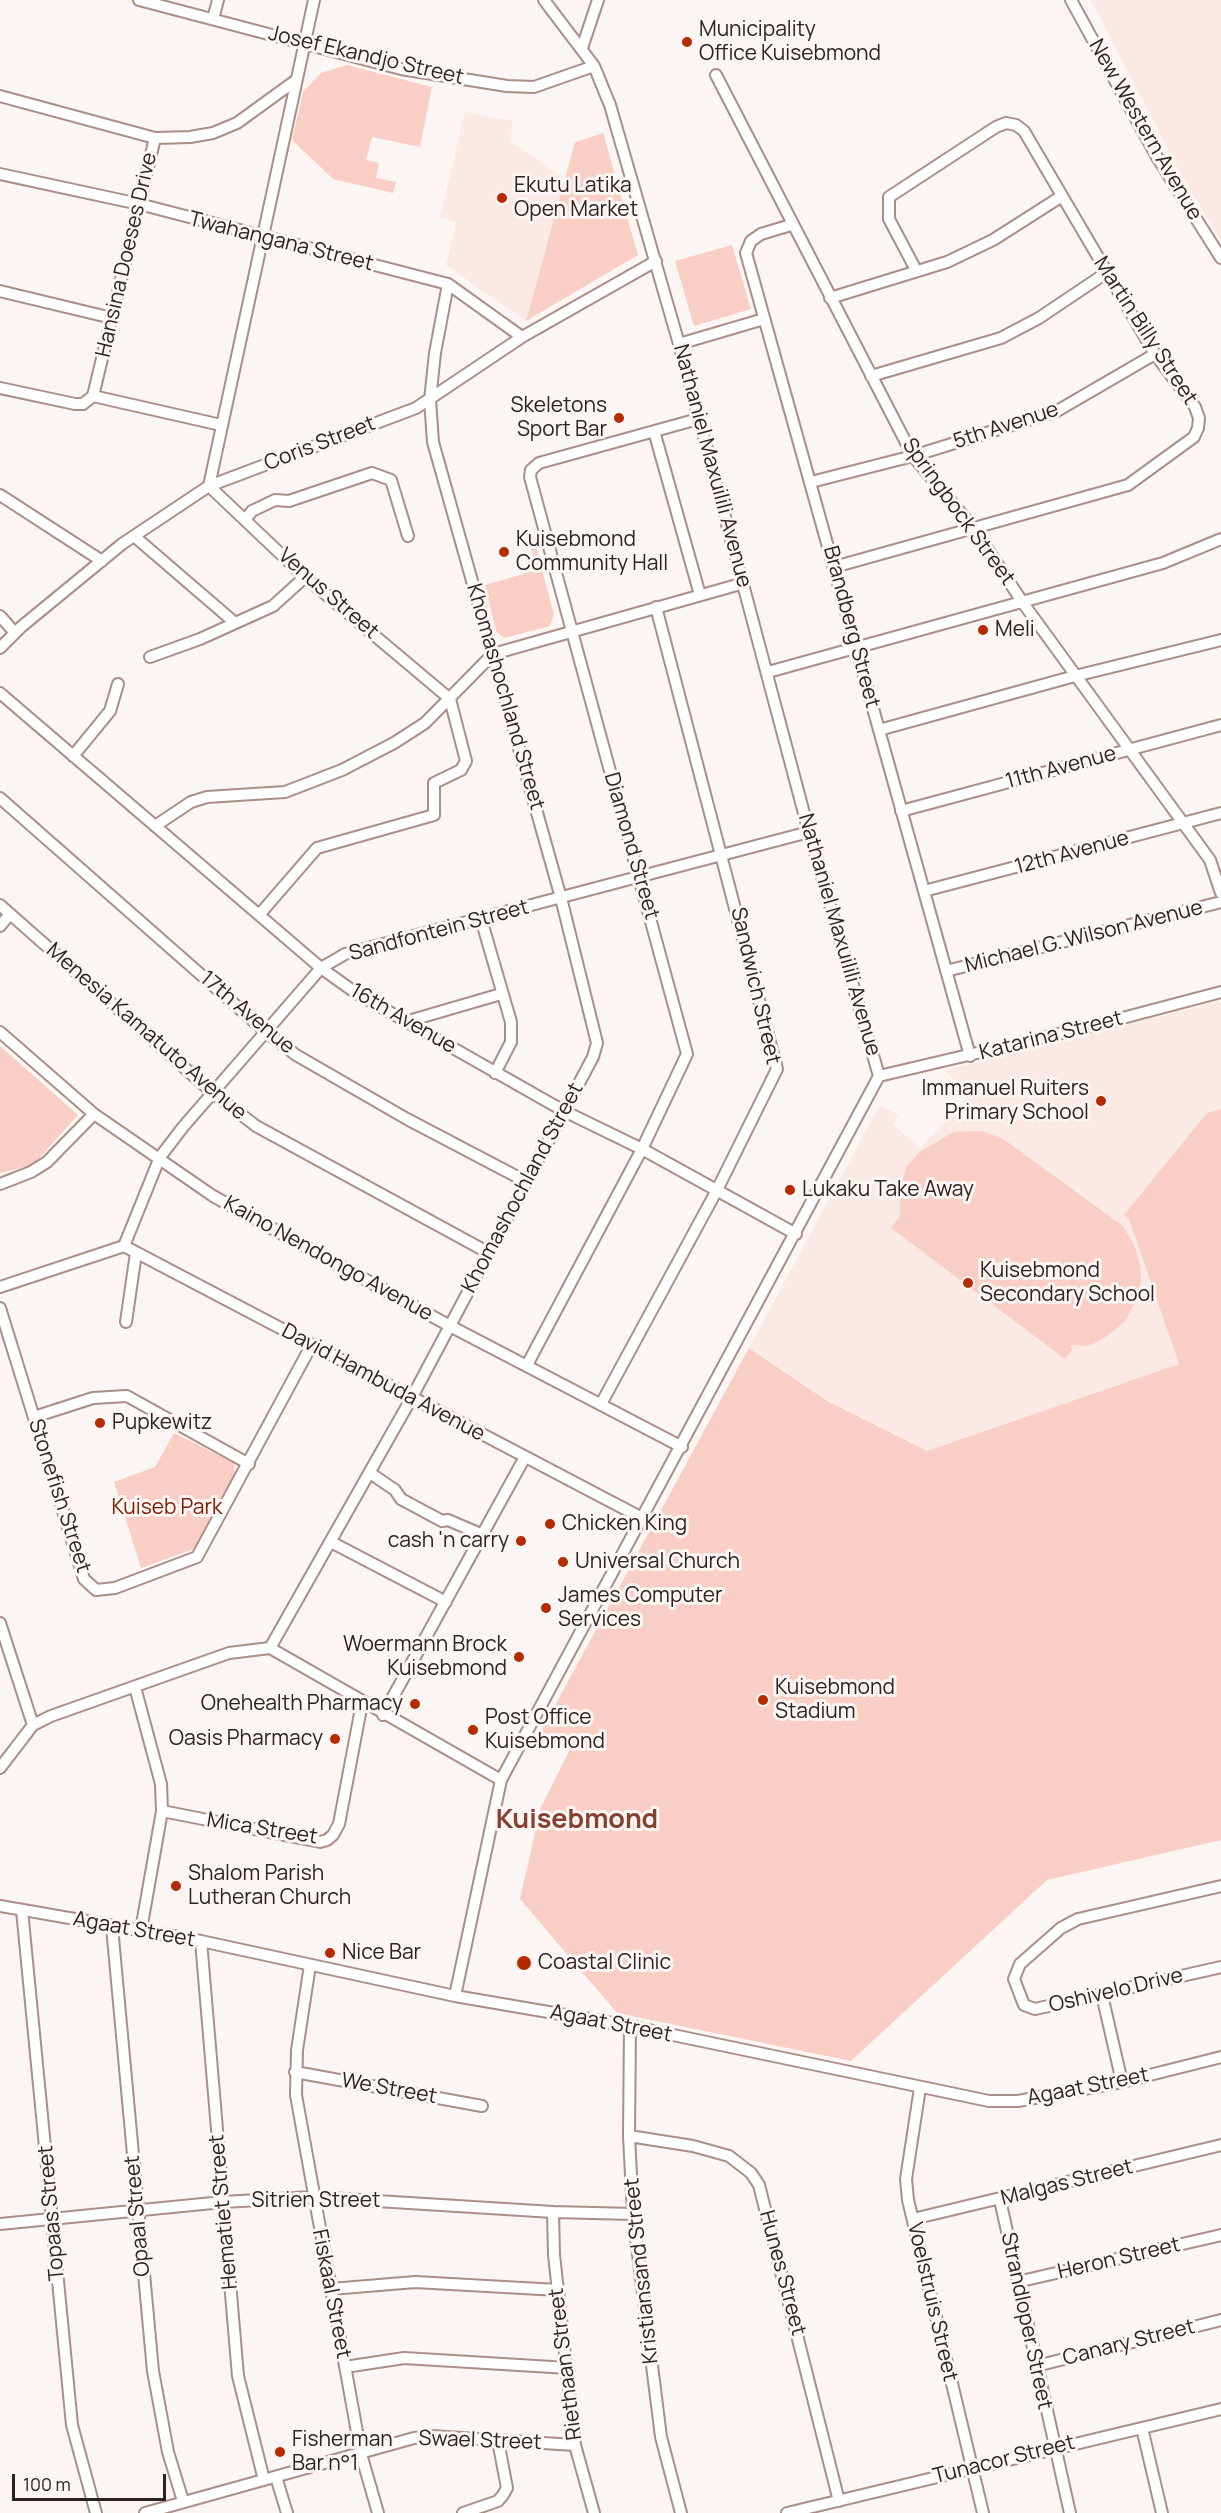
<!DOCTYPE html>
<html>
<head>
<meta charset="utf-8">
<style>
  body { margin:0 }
  #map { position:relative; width:1221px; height:2513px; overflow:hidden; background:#fbf5f3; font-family:Manrope,sans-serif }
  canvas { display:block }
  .scale { position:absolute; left:12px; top:2474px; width:154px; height:27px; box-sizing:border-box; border:3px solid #2e221f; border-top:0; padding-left:8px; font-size:18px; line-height:21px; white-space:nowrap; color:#2e221f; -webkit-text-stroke:4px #fbf5f3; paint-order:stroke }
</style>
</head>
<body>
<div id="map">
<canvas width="1221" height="2513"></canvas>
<div class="scale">100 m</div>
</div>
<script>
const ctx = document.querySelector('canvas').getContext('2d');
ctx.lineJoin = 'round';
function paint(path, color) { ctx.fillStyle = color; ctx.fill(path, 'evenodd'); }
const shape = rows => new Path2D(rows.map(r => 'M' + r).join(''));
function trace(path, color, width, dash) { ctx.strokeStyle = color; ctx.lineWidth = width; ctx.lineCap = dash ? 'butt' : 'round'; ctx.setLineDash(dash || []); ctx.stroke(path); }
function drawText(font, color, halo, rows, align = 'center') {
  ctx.font = font + ' Manrope,sans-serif'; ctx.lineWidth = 6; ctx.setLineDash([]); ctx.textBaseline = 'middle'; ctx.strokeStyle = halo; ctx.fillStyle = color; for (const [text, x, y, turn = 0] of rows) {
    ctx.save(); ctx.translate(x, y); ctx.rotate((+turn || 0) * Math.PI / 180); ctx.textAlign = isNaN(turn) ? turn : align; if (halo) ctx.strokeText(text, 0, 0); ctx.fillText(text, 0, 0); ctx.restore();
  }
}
paint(shape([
  [1091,0,1221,0,1221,241,1182,176],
  [465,112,513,121,510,141,565,179,526,321,446,265,456,222,440,218],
  [1221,1001,1221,1109,1124,1215,1129,1219,1179,1364,927,1451,827,1401,749,1348,880,1105,898,1115,893,1125,921,1148,970,1093,944,1071]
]), '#fae9e5');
paint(shape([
  [347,65,432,87,420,147,372,137,366,160,379,163,376,178,396,182,393,193,333,179,292,140,303,92,321,73],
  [603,133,638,255,526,321,575,142],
  [732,245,751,309,694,326,675,261],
  [532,532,554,615,550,626,504,638,496,631,485,585,537,570,527,534],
  [0,1046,78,1115,33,1165,0,1173],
  [1221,1109,1221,1840,1047,1880,851,2061,617,2013,520,1899,541,1807,571,1747,540,1733,749,1348,827,1401,927,1451,1179,1364,1129,1219,1124,1215,1207,1113],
  [981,1131,1002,1138,1123,1226,1135,1247,1140,1265,1141,1282,1136,1301,1125,1321,1106,1337,1089,1346,1070,1345,1073,1349,1065,1359,891,1228,900,1216,900,1187,907,1166,921,1151,954,1132],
  [174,1433,234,1463,235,1476,194,1549,141,1568,114,1482,155,1467]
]), '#f9cfc5');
const minor = shape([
  [139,0,401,69,507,86,534,87,594,66],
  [1071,0,1157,157,1221,258],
  [213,19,218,0],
  [582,48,598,0],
  [716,75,913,456,975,530,1023,603,1210,860,1221,893],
  [0,96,155,138,190,137,213,133,237,123,295,81],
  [0,174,139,204,448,284,435,353,430,400,433,442,561,898,597,1043,593,1057,411,1399,270,1648,229,1653,51,1716,33,1725,0,1768],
  [791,225,761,234,751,241,746,253,970,1056],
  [448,284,522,337],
  [0,291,112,318],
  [830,298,947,262,993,240,1062,196],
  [679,344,764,319],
  [871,376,1001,338,1039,318,1106,273],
  [0,388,75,404,83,404,93,396],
  [93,396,155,138],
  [93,396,221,425],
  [654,431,700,595],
  [811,482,913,456,1057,411,1155,354],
  [0,495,102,561],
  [245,520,252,511,275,500,289,501,372,473,391,480,408,536],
  [134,536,234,622],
  [834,567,1128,485,1194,437,1198,428,1199,418,1195,407,1155,354,1024,131,1016,125,1006,123,996,127,889,197,889,219,916,270],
  [0,616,15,633],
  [0,648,21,627,122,544,209,486,416,408,522,337,656,261],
  [150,657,200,639,273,606,305,577],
  [768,672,1163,563,1221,539],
  [0,693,321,968,356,993,564,1111,642,1149,796,1234],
  [879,730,1075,676,1221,640],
  [73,756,110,711,118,684],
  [0,798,266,1032,296,1055,407,1119,527,1182],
  [901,811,1221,725],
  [155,826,191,802,207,797,285,792,342,770,394,743,425,723,493,654,744,583],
  [924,891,1221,813],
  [0,905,213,1093,256,1126,489,1253],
  [259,915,317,848,434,815,434,783,461,770,466,761,450,699,305,577,209,486,314,0],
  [481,919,511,1022,511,1042,495,1073],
  [0,926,10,914],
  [946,971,1221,902],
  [405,1022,501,994],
  [0,1032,94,1114,213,1196,450,1326,682,1447],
  [879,1076,1096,1025,1221,992],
  [0,1184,31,1172,47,1162,94,1114],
  [124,1246,160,1157,183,1127,321,968,345,954,809,832],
  [124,1246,642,1518],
  [0,1287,124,1246],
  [0,1308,84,1579,96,1590,115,1588,197,1557,311,1346],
  [126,1322,136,1253],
  [527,1365,642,1149,687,1054,530,477,531,470,539,463,698,419],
  [601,1404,717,1190,777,1069,656,607],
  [34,1417,93,1398,127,1396,249,1464],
  [370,1473,395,1490,401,1499,442,1521,448,1520,483,1535],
  [331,1542,446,1602],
  [0,1623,33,1725],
  [270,1648,501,1780],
  [135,1687,161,1784,162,1811,141,1930],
  [383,1715,525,1457],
  [162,1811,320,1842,327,1840,333,1835,339,1824,362,1703],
  [1221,1886,1078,1919,1061,1928,1020,1964,1014,1979,1024,2005,1035,2009,1221,1967],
  [0,1906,201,1941,455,1996,630,2026,989,2101,1018,2101,1122,2082,1221,2057],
  [22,1910,72,2425,96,2513],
  [112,1927,153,2371,168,2452,183,2501],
  [201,1941,238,2376,264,2480],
  [310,1965,297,2050,296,2095,361,2454,378,2513],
  [1102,1995,1122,2082],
  [455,1996,501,1780,879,1076,809,832,679,344,610,105,594,66,544,0],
  [630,2026,629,2136,633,2214,661,2437,681,2513],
  [295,2072,482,2106],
  [920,2088,906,2179,908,2200,983,2513],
  [629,2136,693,2146,729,2156,751,2173,759,2185,839,2501],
  [1000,2200,1070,2513],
  [553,2212,554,2255,575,2445,594,2513],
  [913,2219,1221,2145],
  [0,2224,223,2202,313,2197,553,2212,633,2214],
  [1017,2282,1221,2235],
  [331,2289,415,2282,558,2290],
  [1036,2366,1221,2320],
  [345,2367,404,2358,568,2368],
  [1142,2428,1162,2513],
  [276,2477,287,2513],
  [145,2513,414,2438,431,2436,575,2445],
  [463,2513,498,2501,503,2495,507,2488,498,2441],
  [787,2513,1221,2409]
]);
trace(minor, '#ab8e87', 14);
trace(minor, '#fff', 10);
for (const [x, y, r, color] of [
  [687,42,6,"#b52b00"],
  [502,198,6,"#b52b00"],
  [619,418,6,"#b52b00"],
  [504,552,6,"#b52b00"],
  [983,630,6,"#b52b00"],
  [1101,1101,6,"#b52b00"],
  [790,1190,6,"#b52b00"],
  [968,1283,6,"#b52b00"],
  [100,1423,6,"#b52b00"],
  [550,1524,6,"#b52b00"],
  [521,1541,6,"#b52b00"],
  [563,1562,6,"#b52b00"],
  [546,1608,6,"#b52b00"],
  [519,1657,6,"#b52b00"],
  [763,1700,6,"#b52b00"],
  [415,1704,6,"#b52b00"],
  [473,1730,6,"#b52b00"],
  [335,1739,6,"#b52b00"],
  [176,1886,6,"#b52b00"],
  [330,1953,6,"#b52b00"],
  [524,1963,8,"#b52b00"],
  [280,2452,6,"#b52b00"]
]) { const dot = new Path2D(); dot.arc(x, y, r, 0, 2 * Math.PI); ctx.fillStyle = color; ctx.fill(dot); trace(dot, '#fbf5f3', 2); }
drawText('21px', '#2e221f', '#fbf5f3', [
  ["Municipality",699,30],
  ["Office Kuisebmond",699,54],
  ["Ekutu Latika",514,186],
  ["Open Market",514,210],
  ["Skeletons",607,406,"right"],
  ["Sport Bar",607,430,"right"],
  ["Kuisebmond",516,540],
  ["Community Hall",516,564],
  ["Meli",995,630],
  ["Immanuel Ruiters",1089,1089,"right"],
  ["Primary School",1089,1113,"right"],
  ["Lukaku Take Away",802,1190],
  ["Kuisebmond",980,1271],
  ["Secondary School",980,1295],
  ["Pupkewitz",112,1423],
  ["Chicken King",562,1524],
  ["cash 'n carry",509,1541,"right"],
  ["Universal Church",575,1562],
  ["James Computer",558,1596],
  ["Services",558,1620],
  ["Woermann Brock",507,1645,"right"],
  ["Kuisebmond",507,1669,"right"],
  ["Kuisebmond",775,1688],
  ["Stadium",775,1712],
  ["Onehealth Pharmacy",403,1704,"right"],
  ["Post Office",485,1718],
  ["Kuisebmond",485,1742],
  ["Oasis Pharmacy",323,1739,"right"],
  ["Shalom Parish",188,1874],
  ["Lutheran Church",188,1898],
  ["Nice Bar",342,1953],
  ["Coastal Clinic",538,1963],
  ["Fisherman",292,2440],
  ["Bar n°1",292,2464]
], 'left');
drawText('21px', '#2e221f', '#fbf5f3', [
  ["Josef Ekandjo Street",366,56,13],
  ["New Western Avenue",1145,130,60],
  ["Twahangana Street",281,242,14],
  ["Hansina Doeses Drive",127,255,-77],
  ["Martin Billy Street",1145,331,57],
  ["5th Avenue",1006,426,-18],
  ["Coris Street",320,444,-21],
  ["Nathaniel Maxuilili Avenue",712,466,75],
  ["Springbock Street",958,512,54],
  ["Venus Street",328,594,41],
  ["Brandberg Street",851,627,75],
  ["Khomashochland Street",505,697,74],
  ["11th Avenue",1061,768,-15],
  ["Diamond Street",631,846,74],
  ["12th Avenue",1072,853,-15],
  ["Sandfontein Street",439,931,-15],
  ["Nathaniel Maxuilili Avenue",839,935,74],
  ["Michael G. Wilson Avenue",1084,937,-14],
  ["Sandwich Street",755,986,77],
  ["17th Avenue",247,1013,40],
  ["16th Avenue",403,1019,30],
  ["Menesia Kamatuto Avenue",146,1032,41],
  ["Katarina Street",1051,1036,-14],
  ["Khomashochland Street",523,1188,-62],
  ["Kaino Nendongo Avenue",328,1259,29],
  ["David Hambuda Avenue",383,1383,28],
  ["Stonefish Street",59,1496,72],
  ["Mica Street",262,1829,9],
  ["Agaat Street",134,1930,10],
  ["Oshivelo Drive",1116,1991,-13],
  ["Agaat Street",611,2024,11],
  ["Agaat Street",1088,2087,-11],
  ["We Street",389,2089,10],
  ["Malgas Street",1067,2183,-14],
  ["Sitrien Street",316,2201],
  ["Hematiet Street",224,2212,-95],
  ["Topaas Street",52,2213,-95],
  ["Opaal Street",138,2216,-95],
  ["Heron Street",1119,2259,-13],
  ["Kristiansand Street",642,2271,-96],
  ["Hunes Street",782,2273,75],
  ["Fiskaal Street",331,2294,79],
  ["Voelstruis Street",932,2302,77],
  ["Strandloper Street",1026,2321,78],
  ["Canary Street",1129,2343,-14],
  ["Riethaan Street",566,2364,-97],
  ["Swael Street",480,2441,2],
  ["Tunacor Street",1004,2460,-14]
]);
drawText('21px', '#7c1c03', '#fbf5f3', [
  ["Kuiseb Park",167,1508]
]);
drawText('bold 27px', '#86402f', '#fbf5f3', [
  ["Kuisebmond",577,1820]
]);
</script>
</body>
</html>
